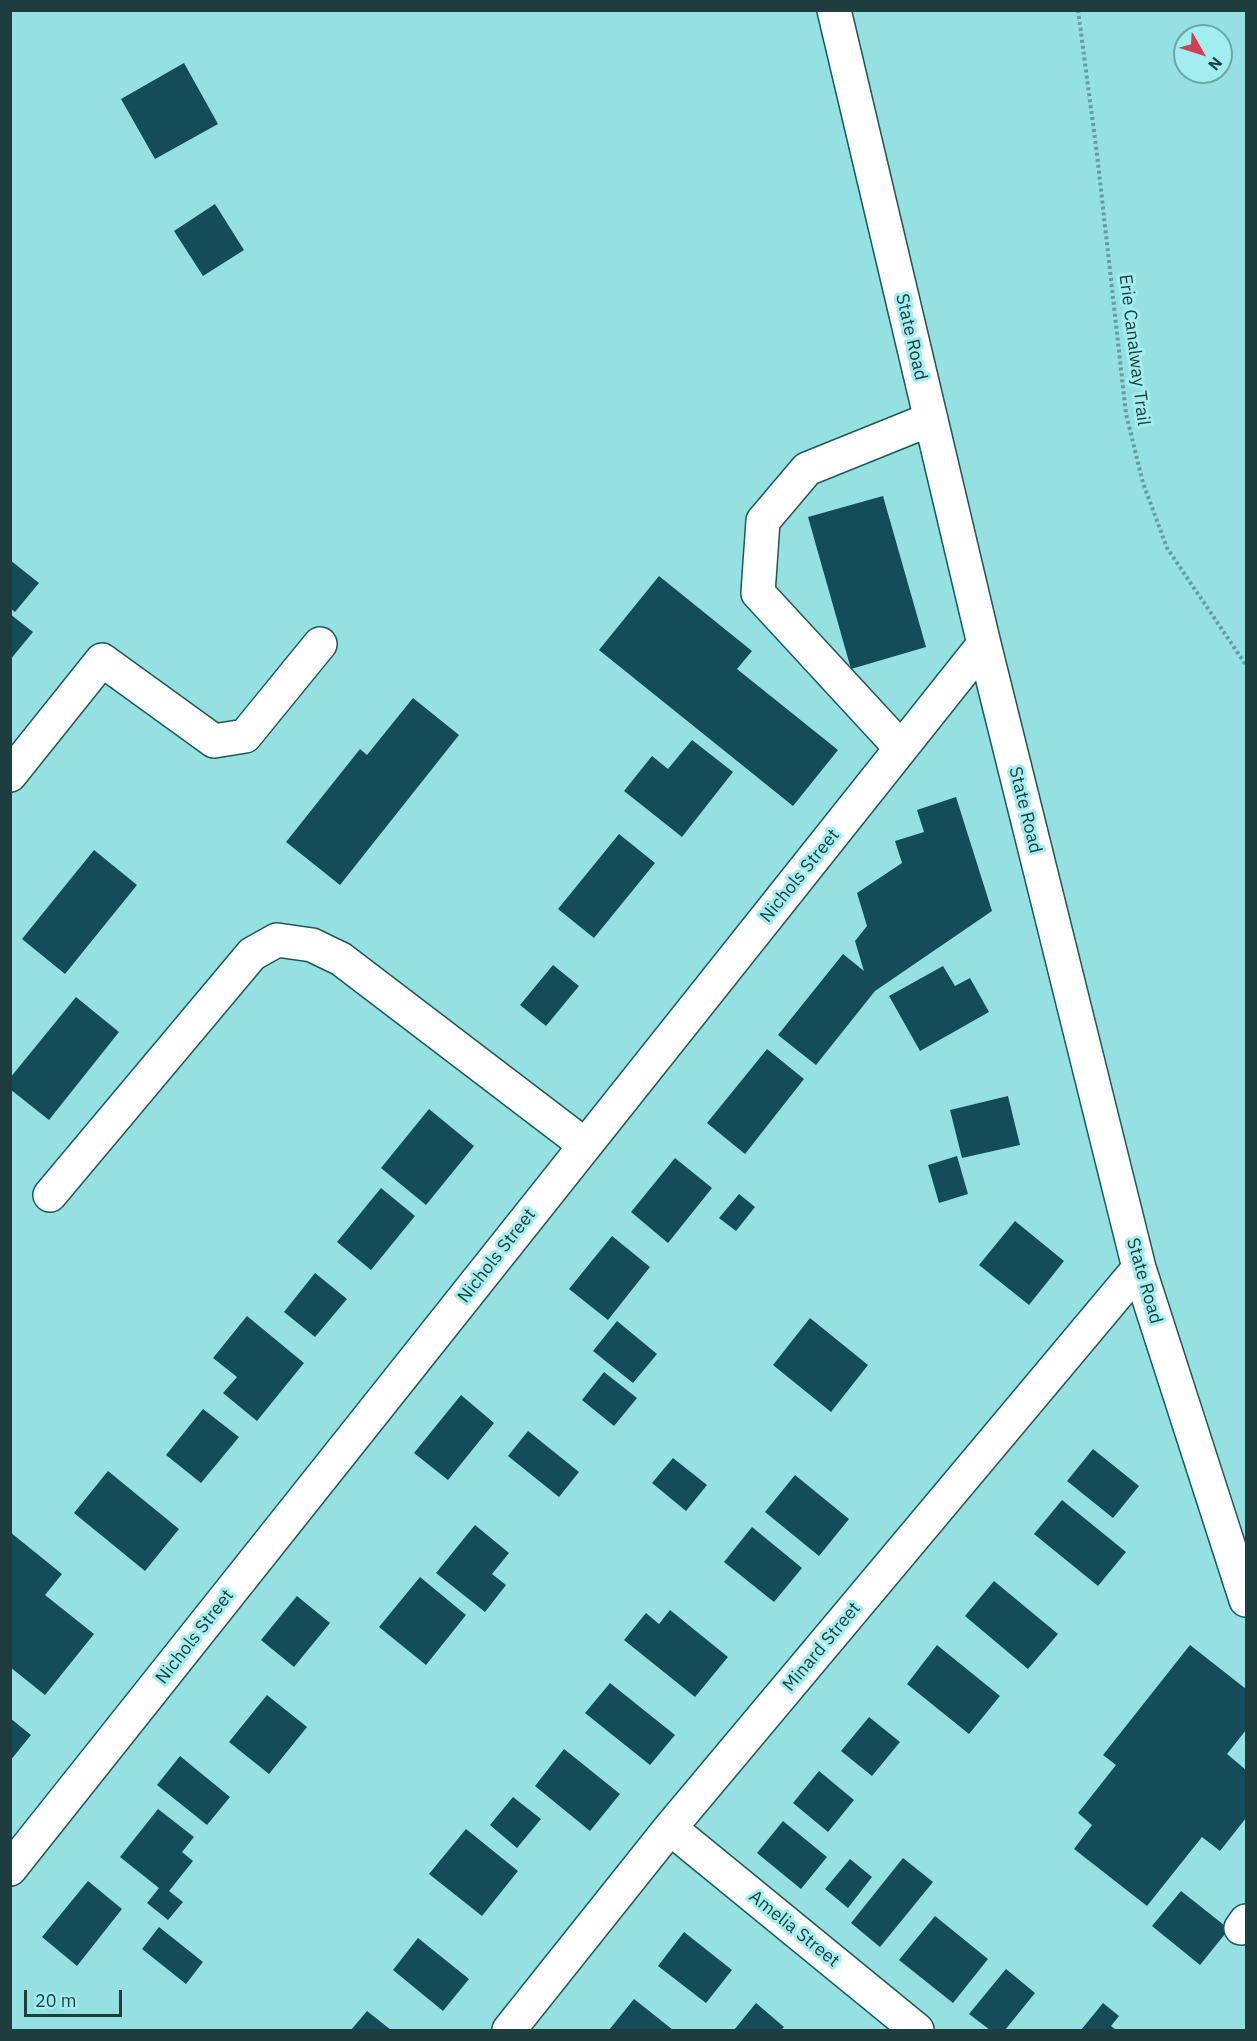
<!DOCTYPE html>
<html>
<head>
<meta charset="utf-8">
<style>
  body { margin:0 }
  #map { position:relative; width:1257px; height:2041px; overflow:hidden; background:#95e0e1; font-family:"IBM Plex Sans",sans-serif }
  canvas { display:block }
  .frame { position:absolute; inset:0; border:12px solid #1e3d3e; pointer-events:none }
  .north { position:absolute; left:1173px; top:24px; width:60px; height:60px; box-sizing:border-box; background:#a2edee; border:2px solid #6da7a8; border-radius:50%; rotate:129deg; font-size:16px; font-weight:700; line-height:24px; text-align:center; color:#1e3d3e }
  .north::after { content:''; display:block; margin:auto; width:21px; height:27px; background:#cf3f55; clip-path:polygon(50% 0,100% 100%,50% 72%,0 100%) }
  .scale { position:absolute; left:24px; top:1990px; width:98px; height:27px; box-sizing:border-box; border:3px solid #1e3d3e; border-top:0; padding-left:8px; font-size:18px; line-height:21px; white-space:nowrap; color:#1e3d3e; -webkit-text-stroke:4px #a2edee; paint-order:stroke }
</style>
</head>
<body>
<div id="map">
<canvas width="1257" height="2041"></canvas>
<div class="frame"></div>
<div class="north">N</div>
<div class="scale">20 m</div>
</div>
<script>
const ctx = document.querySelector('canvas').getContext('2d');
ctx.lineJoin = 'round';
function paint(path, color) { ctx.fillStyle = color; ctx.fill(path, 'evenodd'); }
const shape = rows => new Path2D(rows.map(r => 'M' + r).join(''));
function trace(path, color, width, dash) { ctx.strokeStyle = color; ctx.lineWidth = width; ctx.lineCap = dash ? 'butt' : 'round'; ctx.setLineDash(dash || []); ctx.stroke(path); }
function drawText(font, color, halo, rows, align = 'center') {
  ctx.font = font + ' "IBM Plex Sans",sans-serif'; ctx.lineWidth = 6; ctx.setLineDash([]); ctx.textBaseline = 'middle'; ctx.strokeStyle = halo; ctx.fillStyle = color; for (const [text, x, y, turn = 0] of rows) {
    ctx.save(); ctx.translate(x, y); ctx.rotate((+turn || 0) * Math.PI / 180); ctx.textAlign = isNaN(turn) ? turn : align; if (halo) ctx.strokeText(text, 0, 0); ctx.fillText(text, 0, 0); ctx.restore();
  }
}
paint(shape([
  [184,63,218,124,155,159,121,99],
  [215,204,244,250,203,276,174,231],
  [883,496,926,647,851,669,808,517],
  [10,560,39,583,15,612,10,608],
  [659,576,752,651,737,669,838,750,793,806,599,650],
  [10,614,33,632,10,660],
  [413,698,459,735,340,885,286,842,360,749,367,755],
  [692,740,733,772,682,837,624,791,652,756,668,769],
  [956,797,992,911,875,991,816,1065,778,1035,843,954,864,971,855,941,867,926,857,893,902,863,895,841,924,832,917,810],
  [619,834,655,863,594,938,558,909],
  [94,850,137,885,65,974,22,939],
  [553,965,579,986,546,1026,520,1005],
  [943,966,955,986,970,978,989,1012,920,1051,889,996],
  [76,997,119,1032,49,1120,10,1089,10,1078],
  [767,1049,804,1079,745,1154,707,1123],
  [1008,1096,1020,1145,962,1158,950,1110],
  [429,1109,474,1146,426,1205,381,1168],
  [957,1156,968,1194,939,1203,928,1165],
  [675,1158,712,1188,668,1243,631,1212],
  [381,1188,415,1216,371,1270,337,1242],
  [739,1194,755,1207,736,1231,719,1218],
  [1015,1221,1064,1261,1029,1305,979,1265],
  [612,1236,650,1267,608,1320,569,1289],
  [315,1273,347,1299,315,1337,284,1312],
  [247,1316,304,1363,257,1421,223,1393,237,1377,213,1358],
  [810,1318,868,1365,831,1412,773,1365],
  [617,1321,657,1354,633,1383,593,1351],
  [604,1372,637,1398,614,1426,582,1400],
  [461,1395,494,1423,448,1480,414,1453],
  [203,1409,239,1437,201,1483,166,1455],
  [528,1431,579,1472,559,1497,508,1456],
  [1093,1449,1139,1486,1113,1518,1067,1481],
  [673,1458,707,1485,686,1511,652,1483],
  [108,1471,179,1529,145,1571,74,1513],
  [795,1475,849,1519,819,1556,765,1512],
  [1062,1500,1126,1552,1098,1586,1034,1534],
  [475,1525,509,1553,492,1574,506,1585,485,1612,436,1573],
  [752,1527,802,1568,774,1602,724,1562],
  [10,1532,62,1574,45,1595,94,1634,45,1695,10,1667],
  [420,1577,466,1615,426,1665,379,1627],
  [994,1581,1058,1634,1028,1669,965,1616],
  [297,1596,330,1623,294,1667,261,1640],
  [670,1610,728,1657,695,1697,624,1640,646,1613,659,1624],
  [937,1645,1000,1696,969,1734,907,1684],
  [1190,1645,1246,1689,1246,1730,1227,1754,1246,1770,1246,1818,1220,1851,1202,1837,1147,1906,1074,1849,1092,1825,1078,1813,1116,1765,1103,1755],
  [610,1683,675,1735,650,1765,585,1713],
  [267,1695,307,1727,269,1774,229,1742],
  [869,1717,900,1742,872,1776,841,1751],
  [10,1718,31,1735,10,1761],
  [564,1749,620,1794,590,1831,535,1786],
  [180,1756,230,1797,207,1825,157,1785],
  [819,1771,854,1800,828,1832,793,1803],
  [513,1797,541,1819,517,1848,490,1825],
  [158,1809,194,1837,182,1852,193,1861,169,1891,183,1902,168,1920,147,1903,159,1888,120,1857],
  [783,1821,827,1857,801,1889,757,1853],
  [466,1829,518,1871,482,1916,429,1874],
  [903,1858,933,1882,880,1947,851,1923],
  [850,1859,872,1877,848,1908,825,1889],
  [88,1881,122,1909,77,1966,42,1937],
  [1181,1891,1229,1929,1200,1965,1152,1926],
  [935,1916,988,1959,953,2003,899,1960],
  [159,1927,203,1962,186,1984,142,1949],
  [684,1932,732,1970,706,2003,658,1966],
  [418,1938,469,1979,443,2011,393,1970],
  [1006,1969,1035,1993,1005,2030,990,2030,969,2014],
  [634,1999,673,2030,609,2030],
  [756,2003,784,2027,781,2030,734,2030],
  [1103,2003,1119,2016,1111,2026,1116,2030,1081,2030],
  [367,2011,391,2030,351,2030]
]), '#154c59');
const minor = shape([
  [834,10,984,644,1139,1268,1246,1600],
  [901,748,758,593,763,521,807,469,931,419],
  [10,775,102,660,214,741,245,736,320,644],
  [50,1195,252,954,277,940,312,945,341,959,585,1145],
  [670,1828,917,2030],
  [10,1869,984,644],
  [1241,1928,1246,1921],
  [509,2030,670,1828,1139,1268]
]);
trace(minor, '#1e5859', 36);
trace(shape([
  [1078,10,1097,154,1126,414,1143,483,1167,548,1246,665]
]), '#659e9f', 4, [3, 3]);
trace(minor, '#fff', 33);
drawText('18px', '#1e3d3e', '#a2edee', [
  ["State Road",911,337,77],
  ["Erie Canalway Trail",1134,350,83],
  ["State Road",1025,810,76],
  ["Nichols Street",800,876,-51],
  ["Nichols Street",497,1256,-52],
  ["State Road",1144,1281,74],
  ["Nichols Street",195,1637,-52],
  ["Minard Street",822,1647,-50],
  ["Amelia Street",794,1929,39]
]);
</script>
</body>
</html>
